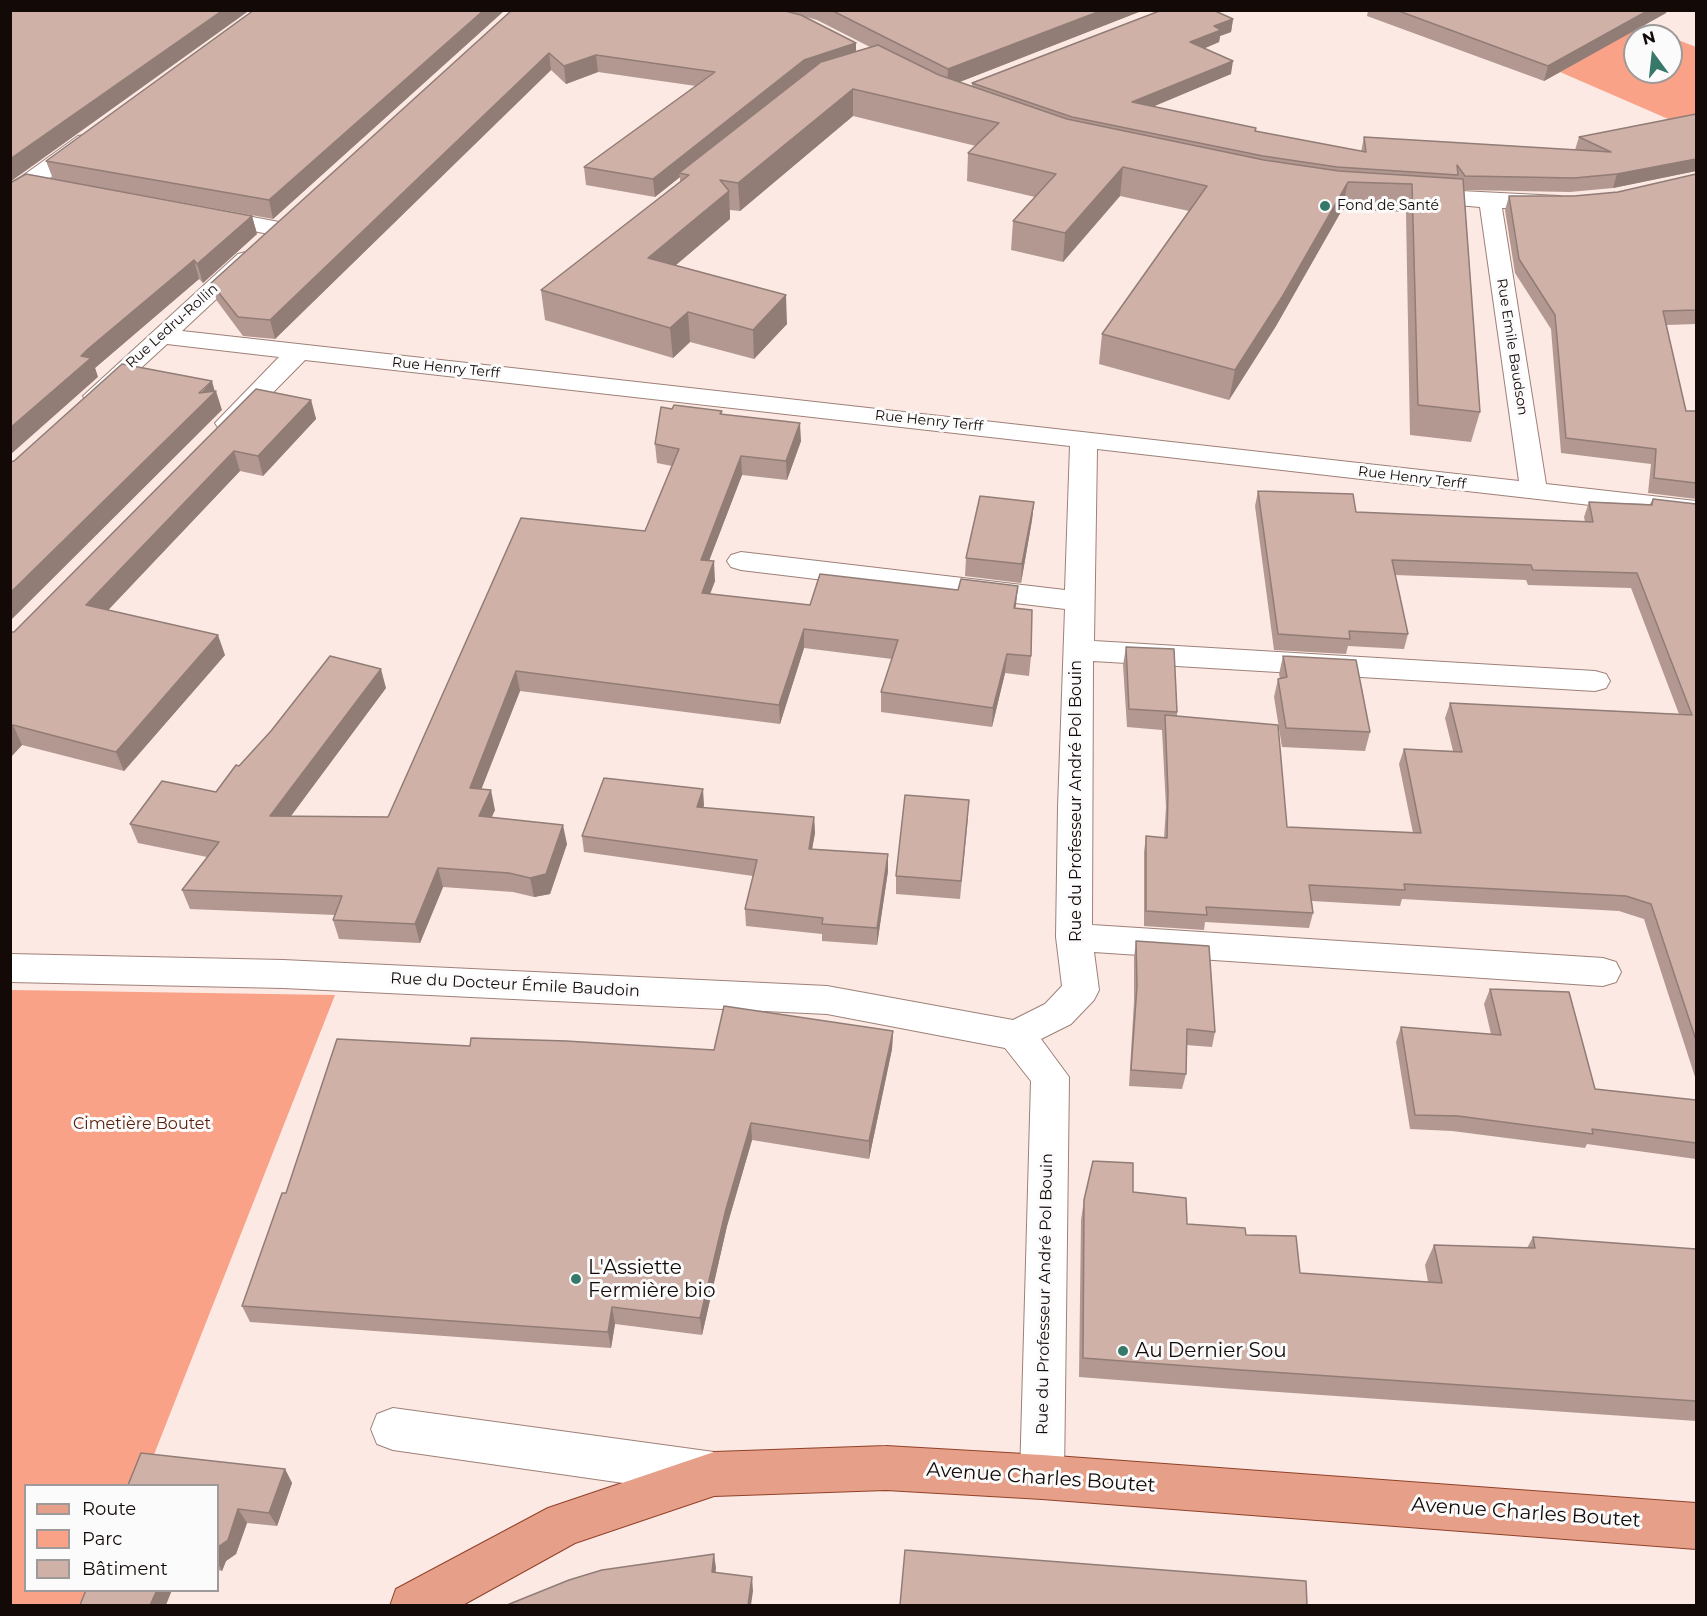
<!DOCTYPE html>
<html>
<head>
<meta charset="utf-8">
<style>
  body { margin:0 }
  #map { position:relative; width:1707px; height:1616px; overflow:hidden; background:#fce9e3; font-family:Montserrat,sans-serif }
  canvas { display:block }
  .frame { position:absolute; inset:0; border:12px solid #130907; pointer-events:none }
  .legend { position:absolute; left:24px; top:1484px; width:195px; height:108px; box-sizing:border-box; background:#fbfbfb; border:2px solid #9e9a99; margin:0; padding:8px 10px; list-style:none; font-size:18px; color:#130907 }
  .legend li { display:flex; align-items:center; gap:12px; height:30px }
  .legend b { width:30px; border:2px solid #9e9a99 }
  .north { position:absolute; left:1623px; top:24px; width:60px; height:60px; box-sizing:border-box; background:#fbfbfb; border:2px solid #9e9a99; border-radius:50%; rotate:345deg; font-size:16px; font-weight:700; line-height:24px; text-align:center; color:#130907 }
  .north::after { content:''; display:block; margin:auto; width:21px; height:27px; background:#36796a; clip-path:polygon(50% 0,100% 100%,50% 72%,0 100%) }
</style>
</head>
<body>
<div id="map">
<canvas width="1707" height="1616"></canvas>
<div class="frame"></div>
<ul class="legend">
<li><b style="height:8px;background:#e69f89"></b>Route</li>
<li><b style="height:16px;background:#f9a287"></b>Parc</li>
<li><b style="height:16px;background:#cfb1a8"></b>Bâtiment</li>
</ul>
<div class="north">N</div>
</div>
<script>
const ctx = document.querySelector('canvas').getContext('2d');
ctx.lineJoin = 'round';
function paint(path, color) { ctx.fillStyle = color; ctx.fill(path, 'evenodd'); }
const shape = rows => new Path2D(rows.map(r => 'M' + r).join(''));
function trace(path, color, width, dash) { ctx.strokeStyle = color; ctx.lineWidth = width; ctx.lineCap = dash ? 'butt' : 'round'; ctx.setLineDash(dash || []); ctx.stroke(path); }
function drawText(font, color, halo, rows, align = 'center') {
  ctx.font = font + ' Montserrat,sans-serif'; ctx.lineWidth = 6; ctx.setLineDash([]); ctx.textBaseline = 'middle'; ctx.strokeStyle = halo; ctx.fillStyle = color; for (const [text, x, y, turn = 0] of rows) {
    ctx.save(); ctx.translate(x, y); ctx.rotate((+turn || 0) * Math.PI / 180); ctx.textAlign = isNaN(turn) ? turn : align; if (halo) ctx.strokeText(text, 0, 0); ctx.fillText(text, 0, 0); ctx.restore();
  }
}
paint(shape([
  [1630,25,1668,36,1635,36,1635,72,1671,72,1671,37,1696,47,1696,126,1689,128,1560,72],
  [11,990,335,995,142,1485,26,1486,26,1590,101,1591,95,1605,11,1606]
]), '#f9a287');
const minor = shape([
  [86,135,94,136,97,141,94,146,18,201,10,203,10,185,78,136,86,135],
  [1421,189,1560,196,1563,201,1560,206,1552,208,1502,208,1546,484,1696,501,1696,517,1097,449,1094,641,1595,671,1606,674,1610,681,1606,688,1595,691,1093,661,1092,925,1603,958,1616,962,1621,972,1616,982,1603,986,1094,952,1099,990,1094,1000,1071,1024,1041,1039,1069,1077,1064,1477,1058,1492,1042,1499,1026,1492,1020,1477,1031,1081,1005,1048,827,1014,283,988,10,982,10,954,283,960,827,986,1013,1020,1045,1004,1062,986,1056,937,1058,807,1065,609,741,570,731,567,727,561,731,555,741,552,1065,590,1070,446,305,360,237,429,228,431,219,429,215,423,279,357,167,344,105,401,96,404,87,401,83,396,238,254,246,252,254,254,258,259,254,264,182,331,1519,481,1480,207,1413,201,1410,196,1413,191,1421,189],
  [210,209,279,222,287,224,290,229,287,234,279,236,202,221,199,216,202,211,210,209],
  [393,1408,714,1452,730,1459,736,1474,730,1489,714,1496,393,1450,377,1444,371,1429,377,1414,393,1408]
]);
const major = shape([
  [886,1446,1042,1455,1696,1503,1696,1549,1042,1499,886,1490,714,1496,575,1543,461,1606,390,1606,396,1589,548,1508,714,1452,886,1446]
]);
trace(minor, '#9e8178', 2);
trace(major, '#914129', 2);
paint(minor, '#fff');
paint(major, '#e69f89');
paint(shape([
  [253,10,505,10,273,219,53,179,46,161],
  [512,10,1144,10,959,82,972,86,972,83,1233,19,1231,32,1220,36,1219,42,1205,48,1231,74,1153,106,1256,131,1361,152,1364,137,1575,150,1579,137,1696,114,1696,171,1613,188,1570,192,1464,190,1480,412,1471,442,1410,435,1406,212,1342,210,1276,326,1229,400,1099,364,1102,334,1189,211,1120,196,1063,262,1011,250,1013,221,1035,197,967,181,968,153,976,146,853,116,740,211,730,210,730,219,676,265,787,324,754,359,690,342,673,358,545,320,541,290,680,182,680,177,655,197,586,185,584,167,696,86,598,72,566,84,551,70,275,339,243,336,217,301,211,283],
  [803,16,817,20,870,47,856,51,856,43],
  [1368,10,1667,10,1666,13,1544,81,1367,16],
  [1696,174,1696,324,1666,325,1686,411,1696,411,1696,501,1696,499,1648,493,1651,464,1561,453,1551,329,1515,273,1505,210,1509,196,1574,196,1618,192],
  [10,183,252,216,257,234,203,283,199,279,95,368,98,377],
  [256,389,311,400,316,419,263,476,240,471,108,610,225,655,124,771,22,745,10,758,14,632],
  [672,409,722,411,722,414,801,441,787,480,742,475,709,561,715,581,710,594,810,605,1016,608,1031,656,1029,676,1005,673,992,727,881,712,881,692,892,659,804,648,780,724,520,691,481,789,495,810,491,817,567,844,550,894,534,897,513,892,443,887,420,943,339,939,333,920,335,915,190,909,182,890,207,857,138,843,130,824,216,792,239,766,386,688,291,816,388,817,521,518,645,531,672,466,657,463,655,444],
  [1258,491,1356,512,1585,522,1584,517,1589,502,1650,504,1653,499,1696,504,1696,1080,1644,919,1619,911,1402,899,1400,906,1312,901,1313,913,1309,928,1205,922,1204,930,1144,926,1144,852,1146,836,1164,838,1166,807,1162,730,1127,727,1123,665,1126,647,1177,712,1177,716,1287,827,1413,833,1399,764,1404,749,1453,751,1445,718,1450,703,1679,714,1631,588,1528,585,1526,580,1395,575,1408,634,1404,649,1348,646,1346,654,1274,650,1255,506],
  [1034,502,1032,520,1021,583,965,576,966,558],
  [1283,656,1370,732,1365,751,1282,747,1274,697,1278,679,1280,679,1279,674],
  [704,805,703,808,814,817,815,833,812,849,888,871,877,945,822,941,822,934,746,926,745,909,753,876,584,852,582,836],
  [968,818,960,899,896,894,896,876],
  [1136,941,1215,1032,1212,1047,1186,1045,1186,1074,1182,1089,1129,1086,1134,1001,1134,957],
  [1490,989,1595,1089,1696,1100,1696,1159,1587,1144,1585,1148,1452,1131,1410,1129,1396,1042,1401,1027,1491,1034,1484,1004],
  [893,1031,892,1049,869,1159,752,1140,727,1226,702,1335,615,1324,611,1348,250,1322,242,1306,286,1193,470,1046,714,1050],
  [1133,1192,1187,1224,1246,1235,1300,1273,1428,1282,1425,1265,1434,1245,1527,1248,1533,1237,1696,1249,1696,1421,1235,1389,1079,1377,1081,1220,1084,1200],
  [285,1469,292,1483,277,1526,247,1523,236,1554,226,1561,222,1571,218,1570,218,1485]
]), '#b29890');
paint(shape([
  [223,10,250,10,10,182,10,159],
  [484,10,505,10,273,219,269,200],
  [1103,10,1144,10,947,87,948,69],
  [1649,10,1667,10,1666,13,1544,81,1548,66],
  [1233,19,1231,32,1220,36,1219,42,1189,55,1190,42,1214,26],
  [856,43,856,61,679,173,680,177,655,197,653,179,804,60],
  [549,53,551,70,275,339,270,320],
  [596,55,598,72,566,84,564,66],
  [1233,61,1231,74,1131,116,1132,102],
  [853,89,853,116,740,211,738,183],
  [1696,159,1696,171,1613,188,1617,174],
  [1123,167,1120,196,1063,262,1065,233],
  [1348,182,1342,210,1276,326,1229,400,1235,370],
  [729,191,730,219,650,287,648,258],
  [252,216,257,234,203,283,197,264],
  [194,260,199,279,95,368,98,377,10,455,10,428,88,349],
  [786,295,787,324,754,359,753,330],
  [688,312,690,342,673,358,670,328],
  [212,381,215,392,216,391,222,410,10,621,10,593],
  [311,400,316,419,263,476,258,456],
  [800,423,801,441,787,480,786,461],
  [234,451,240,471,94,625,86,605],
  [741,456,742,475,702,579,701,560],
  [1034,502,1032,520,1021,583,1022,564],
  [714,561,715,581,703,612,702,593],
  [1018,586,1016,605,1012,627,1014,608],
  [804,629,804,648,780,724,779,705],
  [218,635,225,655,124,771,116,752],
  [1007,654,1005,673,992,727,993,708],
  [381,669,386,688,276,836,270,816],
  [516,671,520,691,474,808,470,788],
  [13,725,22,745,10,758,10,728],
  [703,789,704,805,698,824,697,807],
  [491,790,495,810,484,835,479,816],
  [814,817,815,833,809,866,809,849],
  [563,825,567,844,550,894,534,897,530,878],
  [888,854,888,871,877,945,877,928],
  [438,868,443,887,420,943,415,924],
  [893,1031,892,1049,869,1159,869,1141],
  [751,1123,752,1140,727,1226,702,1335,700,1318,726,1209],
  [612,1307,615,1324,611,1348,608,1332],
  [285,1469,292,1483,277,1526,269,1513],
  [238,1509,247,1523,236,1554,226,1561,222,1571,218,1563,218,1547],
  [714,1554,716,1568,714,1586,712,1572],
  [752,1577,753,1591,751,1605,748,1605],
  [157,1590,172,1590,166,1605,150,1605]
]), '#917c76');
const building = shape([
  [10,10,223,10,10,159,10,10],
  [254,10,484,10,269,200,46,161,254,10],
  [512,10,781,10,801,15,856,43,804,60,653,179,584,167,715,72,596,55,564,66,549,53,270,320,238,317,211,283,512,10],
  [831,10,1103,10,948,69,831,10],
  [1162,10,1213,10,1233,19,1214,26,1221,30,1190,42,1233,61,1132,102,1256,128,1255,131,1366,152,1364,137,1611,152,1579,137,1696,114,1696,159,1617,174,1574,178,1465,176,1457,165,1458,175,1337,167,1263,156,1072,117,972,83,1162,10],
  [1396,10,1649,10,1548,66,1396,10],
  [878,45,939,75,1067,119,1264,160,1339,171,1463,179,1480,412,1418,405,1412,184,1348,182,1282,297,1235,370,1102,334,1207,186,1123,167,1065,233,1013,221,1056,174,968,153,999,123,853,89,738,183,720,180,729,191,648,258,786,295,753,330,688,312,670,328,541,290,689,175,679,173,821,62,878,45],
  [26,174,252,216,197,264,194,260,88,349,81,356,91,358,10,428,10,183,26,174],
  [1696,174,1696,310,1663,311,1686,411,1696,411,1696,483,1654,478,1656,449,1566,438,1555,315,1519,259,1509,196,1574,196,1618,192,1696,174],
  [122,364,212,381,199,393,216,391,10,593,10,462,14,461,122,364],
  [256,389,311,400,258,456,234,451,86,605,218,635,116,752,13,725,10,728,10,632,14,632,256,389],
  [674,405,722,411,720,414,800,423,786,461,741,456,701,560,714,561,702,593,810,605,820,574,958,590,961,579,1018,586,1014,608,1032,610,1031,656,1007,654,993,708,881,692,898,640,804,629,779,705,516,671,470,788,491,790,479,816,563,825,546,874,530,878,509,873,438,868,415,924,333,920,342,896,182,890,219,842,130,824,162,781,216,792,236,765,239,766,271,731,330,656,381,669,270,816,388,817,521,518,645,531,679,449,655,444,661,407,672,409,674,405],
  [1258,491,1353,494,1356,512,1593,522,1589,502,1652,505,1653,499,1696,504,1696,1040,1651,904,1626,896,1404,884,1405,890,1309,885,1313,913,1206,907,1207,915,1146,911,1146,836,1167,838,1168,792,1165,715,1278,725,1287,827,1421,833,1404,749,1462,752,1450,703,1692,715,1637,573,1533,570,1531,565,1392,560,1408,634,1349,631,1350,639,1278,634,1258,491],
  [980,496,1034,502,1022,564,966,558,980,496],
  [1126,647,1174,649,1177,712,1129,709,1126,647],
  [1283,656,1356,660,1370,732,1286,728,1278,679,1287,677,1283,656],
  [604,778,703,789,697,807,814,817,809,849,888,854,877,928,822,924,823,918,745,909,757,860,582,836,604,778],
  [905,795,969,800,961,881,896,876,905,795],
  [1136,941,1209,946,1215,1032,1187,1029,1186,1074,1131,1070,1137,986,1136,941],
  [1490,989,1569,992,1595,1089,1696,1100,1696,1143,1592,1129,1593,1134,1458,1116,1415,1115,1401,1027,1501,1035,1490,989],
  [724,1006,893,1031,869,1141,751,1123,726,1209,700,1318,612,1307,608,1332,242,1306,282,1193,286,1193,337,1039,470,1046,471,1038,566,1041,714,1050,724,1006],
  [1093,1161,1133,1163,1133,1192,1186,1198,1187,1224,1245,1228,1246,1235,1296,1236,1300,1273,1442,1283,1434,1245,1535,1248,1533,1237,1696,1249,1696,1401,1241,1370,1083,1358,1084,1200,1093,1161],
  [141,1453,285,1469,269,1513,238,1509,228,1540,218,1547,218,1485,128,1485,141,1453],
  [905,1550,1306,1581,1307,1605,900,1605,905,1550],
  [714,1554,712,1572,752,1577,748,1605,507,1605,569,1580,602,1570,714,1554],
  [86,1590,157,1590,150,1605,80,1605,86,1590]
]);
paint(building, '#cfb1a8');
trace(building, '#917c76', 1.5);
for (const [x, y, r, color] of [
  [1325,206,6,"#36796a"],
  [576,1279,6,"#36796a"],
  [1123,1351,6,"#36796a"]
]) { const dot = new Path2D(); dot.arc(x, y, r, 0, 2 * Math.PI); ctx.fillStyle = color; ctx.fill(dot); trace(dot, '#fbfbfb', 2); }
drawText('14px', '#130907', '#fbfbfb', [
  ["Fond de Santé",1337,206]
], 'left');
drawText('14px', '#130907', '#fbfbfb', [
  ["Rue Ledru-Rollin",172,326,-42],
  ["Rue Emile Baudson",1512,347,81],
  ["Rue Henry Terff",446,368,6],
  ["Rue Henry Terff",929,421,6],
  ["Rue Henry Terff",1412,478,7]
]);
drawText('16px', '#130907', '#fbfbfb', [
  ["Rue du Professeur André Pol Bouin",1076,801,-90],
  ["Rue du Docteur Émile Baudoin",515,985,3],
  ["Rue du Professeur André Pol Bouin",1045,1294,-89]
]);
drawText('16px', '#581f0c', '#fbfbfb', [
  ["Cimetière Boutet",142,1124]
]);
drawText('20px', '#130907', '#fbfbfb', [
  ["L'Assiette",588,1268],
  ["Fermière bio",588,1291],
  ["Au Dernier Sou",1135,1351]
], 'left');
drawText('20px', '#130907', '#fbfbfb', [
  ["Avenue Charles Boutet",1041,1478,4],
  ["Avenue Charles Boutet",1526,1513,4]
]);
</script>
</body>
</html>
